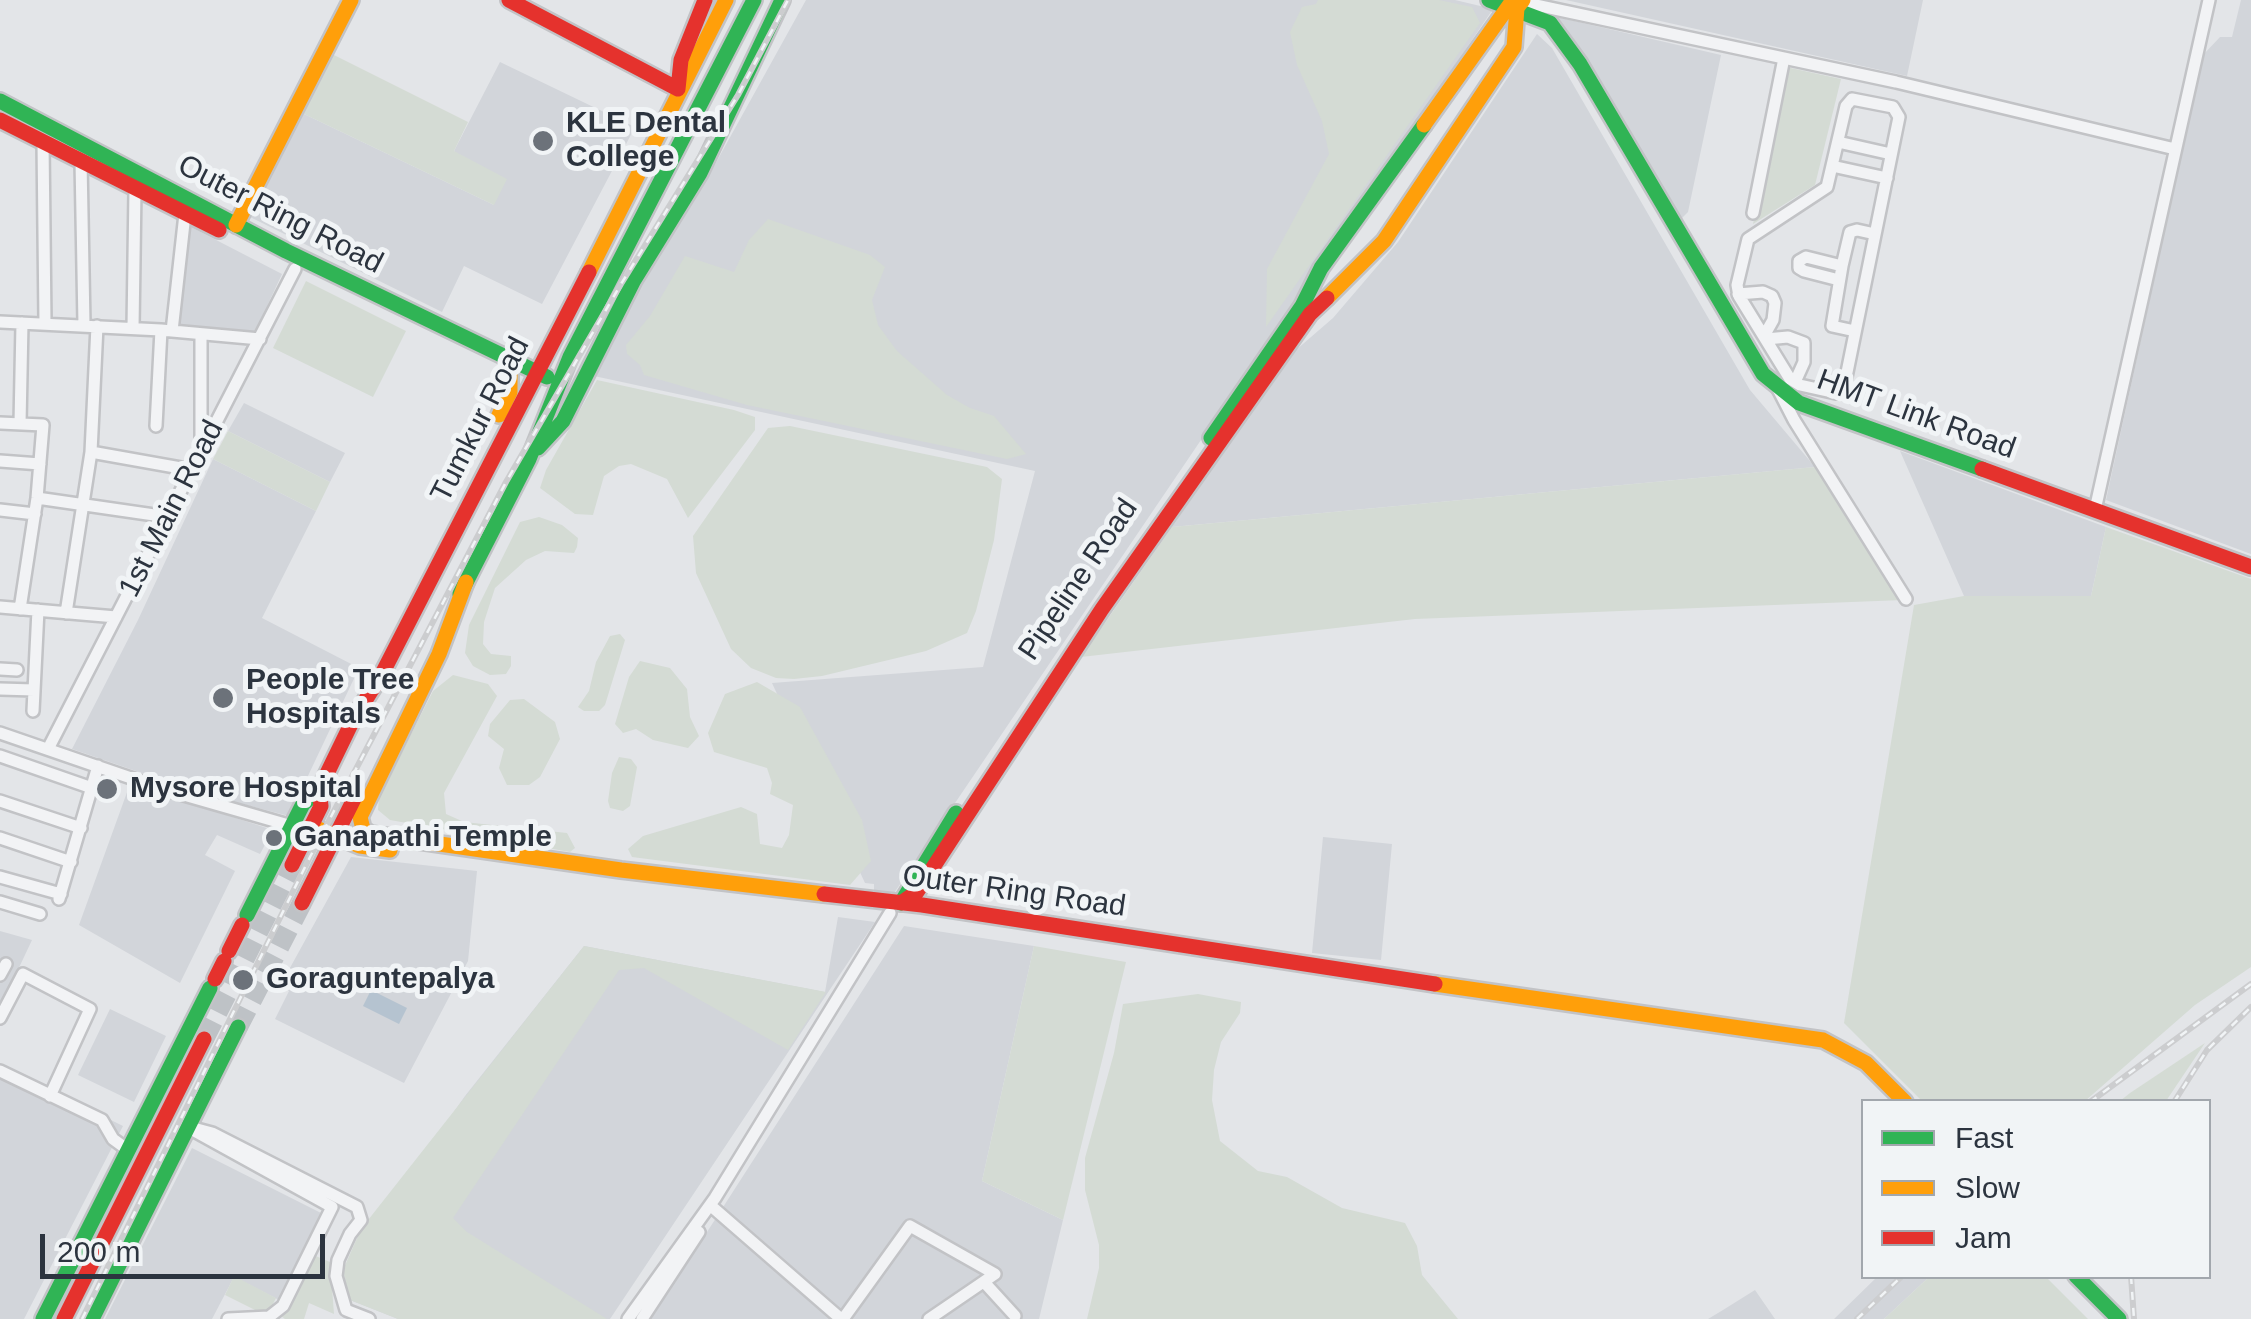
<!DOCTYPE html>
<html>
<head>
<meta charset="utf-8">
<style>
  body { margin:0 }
  #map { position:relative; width:2251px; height:1319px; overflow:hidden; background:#e3e5e8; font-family:Helvetica,sans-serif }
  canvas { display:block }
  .legend { position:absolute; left:1861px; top:1099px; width:350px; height:180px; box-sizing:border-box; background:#f1f4f6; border:2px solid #a2a7ad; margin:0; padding:12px 18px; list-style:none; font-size:30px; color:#2c343f }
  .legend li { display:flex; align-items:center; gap:20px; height:50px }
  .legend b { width:50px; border:2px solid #a2a7ad }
  .scale { position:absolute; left:40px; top:1234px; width:285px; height:45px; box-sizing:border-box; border:5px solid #2c343f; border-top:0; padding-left:12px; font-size:30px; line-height:35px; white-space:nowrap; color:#2c343f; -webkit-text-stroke:8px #f1f4f6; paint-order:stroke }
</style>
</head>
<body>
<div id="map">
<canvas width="2251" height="1319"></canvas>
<ul class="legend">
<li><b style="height:12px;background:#30b455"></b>Fast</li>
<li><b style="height:12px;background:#ff9f0a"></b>Slow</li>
<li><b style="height:12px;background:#e5322d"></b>Jam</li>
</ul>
<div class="scale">200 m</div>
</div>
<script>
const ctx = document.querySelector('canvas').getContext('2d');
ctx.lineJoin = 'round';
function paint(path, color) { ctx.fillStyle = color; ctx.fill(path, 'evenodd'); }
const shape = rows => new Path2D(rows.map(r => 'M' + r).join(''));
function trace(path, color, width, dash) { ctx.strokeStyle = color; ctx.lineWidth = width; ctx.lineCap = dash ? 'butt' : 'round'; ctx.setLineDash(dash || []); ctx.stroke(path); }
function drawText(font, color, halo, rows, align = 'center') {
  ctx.font = font + ' Helvetica,sans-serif'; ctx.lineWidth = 10; ctx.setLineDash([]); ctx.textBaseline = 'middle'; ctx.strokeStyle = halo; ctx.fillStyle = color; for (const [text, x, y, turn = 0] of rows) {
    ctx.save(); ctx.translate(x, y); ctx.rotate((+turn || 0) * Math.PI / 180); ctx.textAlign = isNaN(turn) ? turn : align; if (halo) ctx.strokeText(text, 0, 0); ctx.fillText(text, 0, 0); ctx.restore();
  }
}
paint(shape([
  [806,0,1455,0,1493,9,892,896,874,894,874,884,865,883,772,683,983,667,1035,471,594,376,627,308,708,177],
  [1566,0,1923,0,1907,76],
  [2241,0,2251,0,2251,554,2106,500,2203,55,2220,37,2232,37],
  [1557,17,1721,55,1688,212,1680,220],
  [1537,34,1552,48,1750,390,1815,467,1172,527,1289,356,1333,318,1398,242],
  [500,62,635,127,542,304,464,266,442,312,248,216,302,113,494,205,454,151],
  [189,226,282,274,253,336,177,328],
  [244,403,345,453,330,482,228,431],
  [1900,451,2106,527,2091,596,1964,596],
  [213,459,316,511,262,618,359,668,289,816,200,793,72,749,138,620],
  [130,784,273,830,260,854,217,835,205,855,235,871,180,983,79,925],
  [1323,837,1392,844,1381,960,1312,953],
  [351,857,477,871,468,961,404,1083,275,1019,289,991,280,986],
  [838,917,875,922,610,1319,398,1319,350,1300,343,1270,465,1096,584,946,825,992],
  [904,926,1034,946,982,1181,1063,1220,1039,1319,651,1319],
  [0,931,32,940,0,1008],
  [110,1009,166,1036,134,1102,78,1075],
  [0,1065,123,1126,24,1319,0,1319],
  [192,1148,325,1215,283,1302,234,1277,212,1319,105,1319],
  [1877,1277,1929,1277,1884,1319,1834,1319],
  [1755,1290,1775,1319,1708,1319,1723,1310]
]), '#d2d5da');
paint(shape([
  [1318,0,1439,0,1472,7,1480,23,1266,327,1267,269,1329,154,1322,121,1297,65,1290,32,1302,7,1316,4],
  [332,54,468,122,454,151,507,179,494,205,302,113],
  [1786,67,1841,79,1815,185,1753,224],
  [768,219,870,255,885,267,872,300,878,325,897,351,947,395,970,408,994,416,1026,454,1007,459,747,405,644,375,640,365,627,354,626,345,650,316,685,256,734,272,749,240],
  [306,281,406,331,373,397,273,348],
  [597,380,734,410,755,417,755,430,688,518,667,479,631,464,619,466,604,476,593,515,575,514,540,488,546,470],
  [790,426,987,467,1002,479,994,540,976,611,967,633,926,651,822,676,794,679,776,678,751,668,731,649,696,573,693,536,768,428],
  [228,431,330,482,316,511,213,459],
  [1815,467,1903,600,1415,619,1081,657,1172,527],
  [539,517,562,525,578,538,577,547,574,553,545,551,526,560,495,588,484,622,483,644,491,654,511,656,511,666,506,674,490,675,473,666,465,653,469,625,520,522],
  [2106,527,2251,579,2251,967,2195,1005,2085,1101,1922,1101,1844,1023,1914,605,1964,596,2091,596],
  [620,634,625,640,605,705,599,711,584,711,578,707,589,691,596,662,610,636],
  [640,661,670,668,687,689,690,717,699,736,688,748,653,740,636,729,623,733,615,724,629,677],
  [453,675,488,684,497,696,444,793,446,814,464,822,567,833,575,848,570,852,390,820,378,810,379,797,433,691],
  [757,682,800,707,862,820,871,861,850,885,632,857,628,849,643,836,741,807,757,814,760,844,782,848,789,835,793,805,770,794,772,783,767,768,714,752,708,733,725,694],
  [524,699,555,722,560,739,540,777,529,785,507,785,499,768,504,749,488,736,490,724,510,700],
  [619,757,631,759,637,767,630,806,623,811,610,808,608,801,612,773],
  [584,946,826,992,788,1050,644,968,619,970,453,1218,467,1232,607,1319,398,1319,350,1300,343,1270,361,1229],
  [1034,946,1126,962,1063,1220,982,1181],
  [1198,994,1241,1002,1240,1013,1221,1042,1214,1070,1212,1100,1220,1141,1258,1171,1287,1177,1342,1208,1405,1223,1417,1246,1422,1275,1458,1319,1087,1319,1099,1268,1099,1245,1085,1190,1085,1158,1114,1053,1123,1004],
  [2205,1043,2166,1101,2120,1101,2130,1093],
  [311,1254,330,1262,334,1314,309,1303,304,1319,285,1319,281,1316],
  [234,1276,276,1298,267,1316,225,1295],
  [1929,1277,2046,1277,2088,1319,1884,1319]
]), '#d4dbd4');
paint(shape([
  [371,990,407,1008,399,1024,363,1006]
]), '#b5c3d0');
trace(shape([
  [238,1027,302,903],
  [204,1039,292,865]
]), '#bec2c6', 20, [20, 10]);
const street = shape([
  [1522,2,1896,82,2175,149],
  [1852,99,1893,107,1899,117,1844,387,1836,393,1800,385,1790,379,1739,296,1737,285,1748,239,1827,187,1846,106,1852,99],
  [43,142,45,323],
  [1838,142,1891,154],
  [81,161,84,325],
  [1832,166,1887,178],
  [1753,213,1784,58],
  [1839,280,1804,271,1799,268,1799,261,1806,257,1842,266],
  [1738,294,1763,292,1772,296,1775,303,1773,320,1764,336],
  [0,322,161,330,260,339],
  [133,328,135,189],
  [172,331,185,214],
  [1855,331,1832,326,1842,266,1850,232,1857,230,1875,234],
  [1766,339,1788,337,1804,343,1804,362,1795,382],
  [1777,387,1794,420,1906,599],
  [0,423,43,425,37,498,20,609],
  [20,424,22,323],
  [156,426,161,330],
  [201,446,201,335],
  [91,452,192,470],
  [0,461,40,464],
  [37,498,168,517],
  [0,510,35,514],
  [2095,510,2209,0],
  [0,607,116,617],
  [66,613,91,452,97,326],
  [0,669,17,670],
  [0,689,34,690],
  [33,711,38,610],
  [0,733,163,789,292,826],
  [48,749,295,269],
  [0,756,92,788],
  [0,801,81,828],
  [0,838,71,862],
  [0,877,61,894],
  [59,899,98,766],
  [0,902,40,914],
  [0,975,6,964],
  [0,1018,23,974,90,1009,50,1096],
  [0,1071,102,1120,113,1139,128,1150],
  [187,1127,332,1207,283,1306,269,1317,228,1319],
  [197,1129,212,1133,357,1207,361,1220,350,1234,338,1260,336,1276,346,1310,369,1319],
  [710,1205,841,1319],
  [984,1282,1015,1316],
  [628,1319,715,1198,890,913],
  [642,1319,699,1232],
  [843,1319,910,1226,995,1274,929,1319]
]);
const fast = shape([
  [1489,0,1550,23,1580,64,1763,374,1799,403,1982,469],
  [0,101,286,251,547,377],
  [1211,438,1302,306,1321,268,1424,125],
  [538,448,563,421,634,280,700,173,782,0],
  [460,594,529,459,570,357,754,0],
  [901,903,956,813],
  [247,915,303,804,319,790],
  [2076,1276,2119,1319],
  [43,1319,210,988],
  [92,1319,238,1027]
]);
const slow = shape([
  [1424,125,1513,0],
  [236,225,351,0],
  [589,272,726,0],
  [1327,298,1384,241,1514,47,1517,8,1523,0],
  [499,415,510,392,510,375],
  [466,582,439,654,360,817,363,829,370,834,621,870,824,894],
  [311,826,360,846,390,850],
  [1435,984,1823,1040,1866,1063,1905,1102]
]);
const jam = shape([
  [509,0,678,89,681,60,705,0],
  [0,120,219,230],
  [1982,469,2251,567],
  [292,865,321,806,319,790,353,720,383,672,589,272],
  [824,894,922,905,1435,984],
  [302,903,357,793],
  [901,903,917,892,1102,609,1310,314,1327,298],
  [229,951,242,925],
  [215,979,224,961],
  [64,1319,204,1039]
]);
trace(street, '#c2c3c6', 16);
trace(fast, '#c2c3c6', 20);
trace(slow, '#c2c3c6', 20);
trace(jam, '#c2c3c6', 20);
trace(street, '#f2f3f5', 11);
trace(fast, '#30b455', 15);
trace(slow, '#ff9f0a', 15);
trace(jam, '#e5322d', 15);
const rail = shape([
  [2090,1102,2251,984],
  [2174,1102,2207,1050,2251,1007],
  [2131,1276,2134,1319],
  [82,1319,310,857,506,482,621,284,738,95,788,0],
  [1857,1319,1902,1276]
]);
trace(rail, '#cccdcf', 6);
trace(rail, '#f1f4f6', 2.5, [8]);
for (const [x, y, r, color] of [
  [543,141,12,"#6c727a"],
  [223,698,12,"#6c727a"],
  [107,789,12,"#6c727a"],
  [274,838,10,"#6c727a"],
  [243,980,12,"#6c727a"]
]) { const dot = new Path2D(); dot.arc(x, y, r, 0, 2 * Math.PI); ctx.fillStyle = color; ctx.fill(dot); trace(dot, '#f1f4f6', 4); }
drawText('bold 30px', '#2c343f', '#f1f4f6', [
  ["KLE Dental",566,124],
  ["College",566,158],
  ["People Tree",246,681],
  ["Hospitals",246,715],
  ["Mysore Hospital",130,789],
  ["Ganapathi Temple",294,838],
  ["Goraguntepalya",266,980]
], 'left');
drawText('30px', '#2c343f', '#f1f4f6', [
  ["Outer Ring Road",280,215,27],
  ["HMT Link Road",1916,415,20],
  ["Tumkur Road",481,420,-63],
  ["1st Main Road",172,509,-63],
  ["Pipeline Road",1079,580,-56],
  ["Outer Ring Road",1014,892,8]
]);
</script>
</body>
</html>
